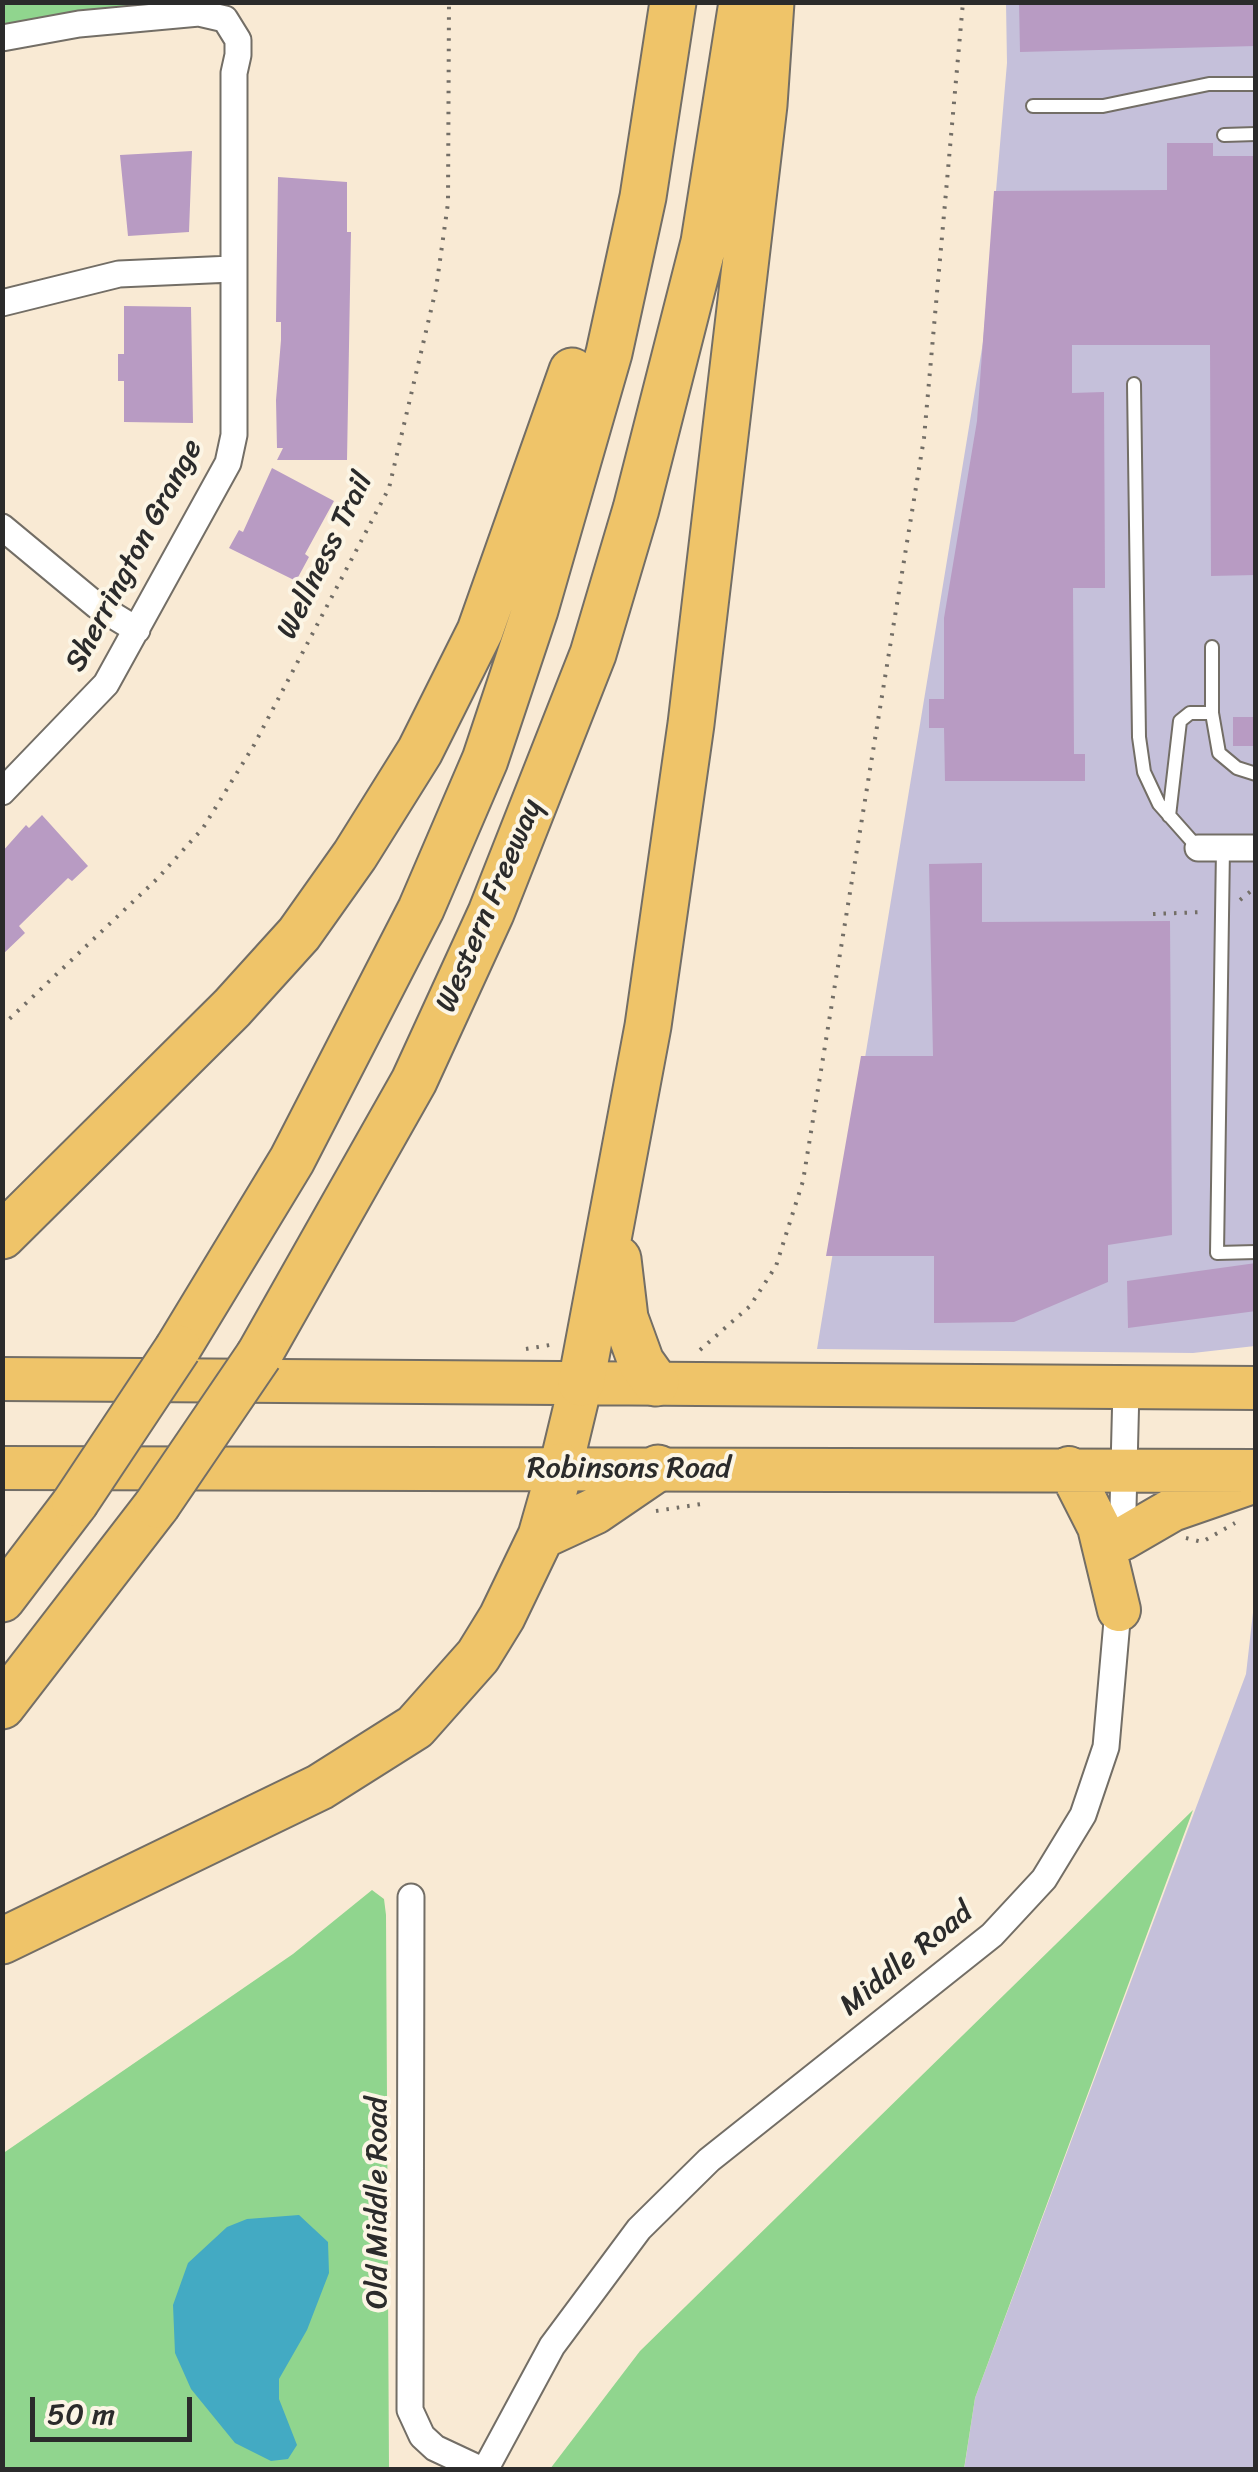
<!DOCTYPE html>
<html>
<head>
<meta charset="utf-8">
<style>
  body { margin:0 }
  #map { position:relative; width:1258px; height:2472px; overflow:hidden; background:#f9ead4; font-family:Sriracha,sans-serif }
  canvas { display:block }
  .frame { position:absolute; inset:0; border:5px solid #2b2b2b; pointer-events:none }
  .scale { position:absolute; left:30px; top:2397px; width:162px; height:45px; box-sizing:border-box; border:5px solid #2b2b2b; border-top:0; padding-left:12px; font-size:30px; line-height:35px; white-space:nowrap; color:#2b2b2b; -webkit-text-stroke:8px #fcf5e5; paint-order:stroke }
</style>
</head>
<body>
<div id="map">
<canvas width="1258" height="2472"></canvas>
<div class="frame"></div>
<div class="scale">50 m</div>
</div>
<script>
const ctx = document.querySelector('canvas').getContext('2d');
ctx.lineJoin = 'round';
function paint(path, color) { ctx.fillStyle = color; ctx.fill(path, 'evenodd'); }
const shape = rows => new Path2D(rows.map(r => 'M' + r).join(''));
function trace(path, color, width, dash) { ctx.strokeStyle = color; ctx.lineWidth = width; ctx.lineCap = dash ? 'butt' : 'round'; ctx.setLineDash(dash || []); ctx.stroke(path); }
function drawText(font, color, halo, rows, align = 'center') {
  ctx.font = font + ' Sriracha,sans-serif'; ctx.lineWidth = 8; ctx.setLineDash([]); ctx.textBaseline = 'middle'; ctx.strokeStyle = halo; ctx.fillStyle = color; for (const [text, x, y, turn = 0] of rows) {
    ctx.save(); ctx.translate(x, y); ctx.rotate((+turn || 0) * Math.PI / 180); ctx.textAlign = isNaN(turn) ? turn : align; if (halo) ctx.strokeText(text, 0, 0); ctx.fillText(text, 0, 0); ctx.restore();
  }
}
paint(shape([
  [1006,3,1255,3,1255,1346,1193,1353,817,1349,983,342,1007,63],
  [1255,1595,1255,2469,964,2470,975,2398,1246,1674]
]), '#c5c0da');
paint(shape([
  [2,3,222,3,3,28],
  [1193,1810,975,2398,964,2469,550,2469,640,2351],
  [372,1890,384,1899,386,1915,389,2469,3,2469,2,2154,293,1954]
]), '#90d58e');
paint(shape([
  [299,2215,328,2242,329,2273,307,2330,279,2379,279,2399,297,2445,288,2459,271,2461,235,2443,191,2389,175,2353,173,2305,188,2263,227,2227,247,2219]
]), '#43aac3');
paint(shape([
  [1019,2,1256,2,1256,46,1020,52],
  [1167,143,1213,143,1213,156,1255,156,1256,575,1211,576,1210,345,1072,345,1072,393,1104,392,1105,588,1073,588,1074,754,1085,754,1085,781,945,781,944,728,929,728,929,699,944,699,944,618,977,421,994,191,1167,190],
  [192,151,189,232,128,236,120,155],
  [278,177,347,182,347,232,351,232,347,460,277,460,283,448,277,448,276,400,281,340,281,322,276,322],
  [124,306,191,307,193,423,124,422,124,381,118,381,118,354,124,354],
  [272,468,334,501,305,554,309,557,296,581,229,548,239,530,243,532],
  [1233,717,1256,717,1256,746,1233,746],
  [42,815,88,866,72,881,68,878,19,926,25,933,2,955,2,852,26,825,29,828],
  [982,863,982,922,1170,921,1172,1235,1108,1245,1108,1282,1014,1322,934,1323,934,1256,826,1256,861,1056,933,1056,929,864],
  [1256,1263,1256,1311,1128,1328,1127,1281]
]), '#b89bc3');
const service = shape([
  [1033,106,1103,106,1209,84,1256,84],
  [1224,135,1256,134],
  [1134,384,1139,737,1144,772,1159,804,1198,848],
  [1212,713,1219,753,1237,768,1256,774],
  [1169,816,1180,721,1190,713,1212,713,1212,647],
  [1223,848,1217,1253,1256,1252]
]);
const minor = shape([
  [2,38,79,24,199,13,225,19,238,40,238,55,234,73,234,435,228,463,106,684,2,792],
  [2,303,119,274,232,269],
  [2,527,96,605,137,630],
  [1198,848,1256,848],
  [1122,1548,1126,1388],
  [411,1897,410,2410,422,2436,435,2448,482,2470],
  [485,2470,552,2346,639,2229,709,2160,992,1935,1044,1879,1083,1815,1106,1747,1119,1598]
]);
const trunk = shape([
  [2,1379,1256,1388],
  [561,1466,581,1383],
  [2,1468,1256,1471],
  [1069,1468,1099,1527,1119,1610],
  [1122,1539,1172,1510,1250,1483]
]);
const motorway = shape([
  [2,1236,232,1008,299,934,355,855,420,751,480,631,572,371],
  [618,1259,625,1318,641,1362,656,1383],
  [178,1348,292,1160,421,909,485,760,535,610,609,353,643,197,673,2],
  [259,1355,414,1081,491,913,593,654,636,509,704,242,742,2],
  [581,1383,648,1026,691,724,764,105,771,2],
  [541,1536,595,1511,658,1468],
  [2,1599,75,1503],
  [2,1706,157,1505],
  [2,1941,320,1787,415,1727,478,1656,502,1617,541,1536,561,1466]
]);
trace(service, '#736e66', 16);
trace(minor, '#736e66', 29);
trace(trunk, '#736e66', 46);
trace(motorway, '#736e66', 49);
trace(shape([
  [1240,900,1256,887],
  [1153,914,1204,912],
  [2,1026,158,878,203,828,254,745,389,488,436,289,448,203,449,2],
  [526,1349,556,1344],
  [700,1350,750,1306,776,1266,803,1181,924,438,963,2],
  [656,1511,701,1504],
  [1186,1538,1202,1542,1235,1523]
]), '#736e66', 4, [2.5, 8]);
trace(service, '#fff', 12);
trace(minor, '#fff', 25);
trace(trunk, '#efc469', 42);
trace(motorway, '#efc469', 45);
const motorwayBridge = shape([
  [75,1503,178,1348],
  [157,1505,259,1355]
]);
trace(motorwayBridge, '#736e66', 49, []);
trace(motorwayBridge, '#efc469', 45);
drawText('30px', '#2b2b2b', '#fcf5e5', [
  ["Sherrington Grange",135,556,-62],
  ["Wellness Trail",326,556,-64],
  ["Western Freeway",490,906,-67],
  ["Robinsons Road",629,1469],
  ["Middle Road",907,1960,-39],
  ["Old Middle Road",378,2203,-90]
]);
</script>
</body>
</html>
